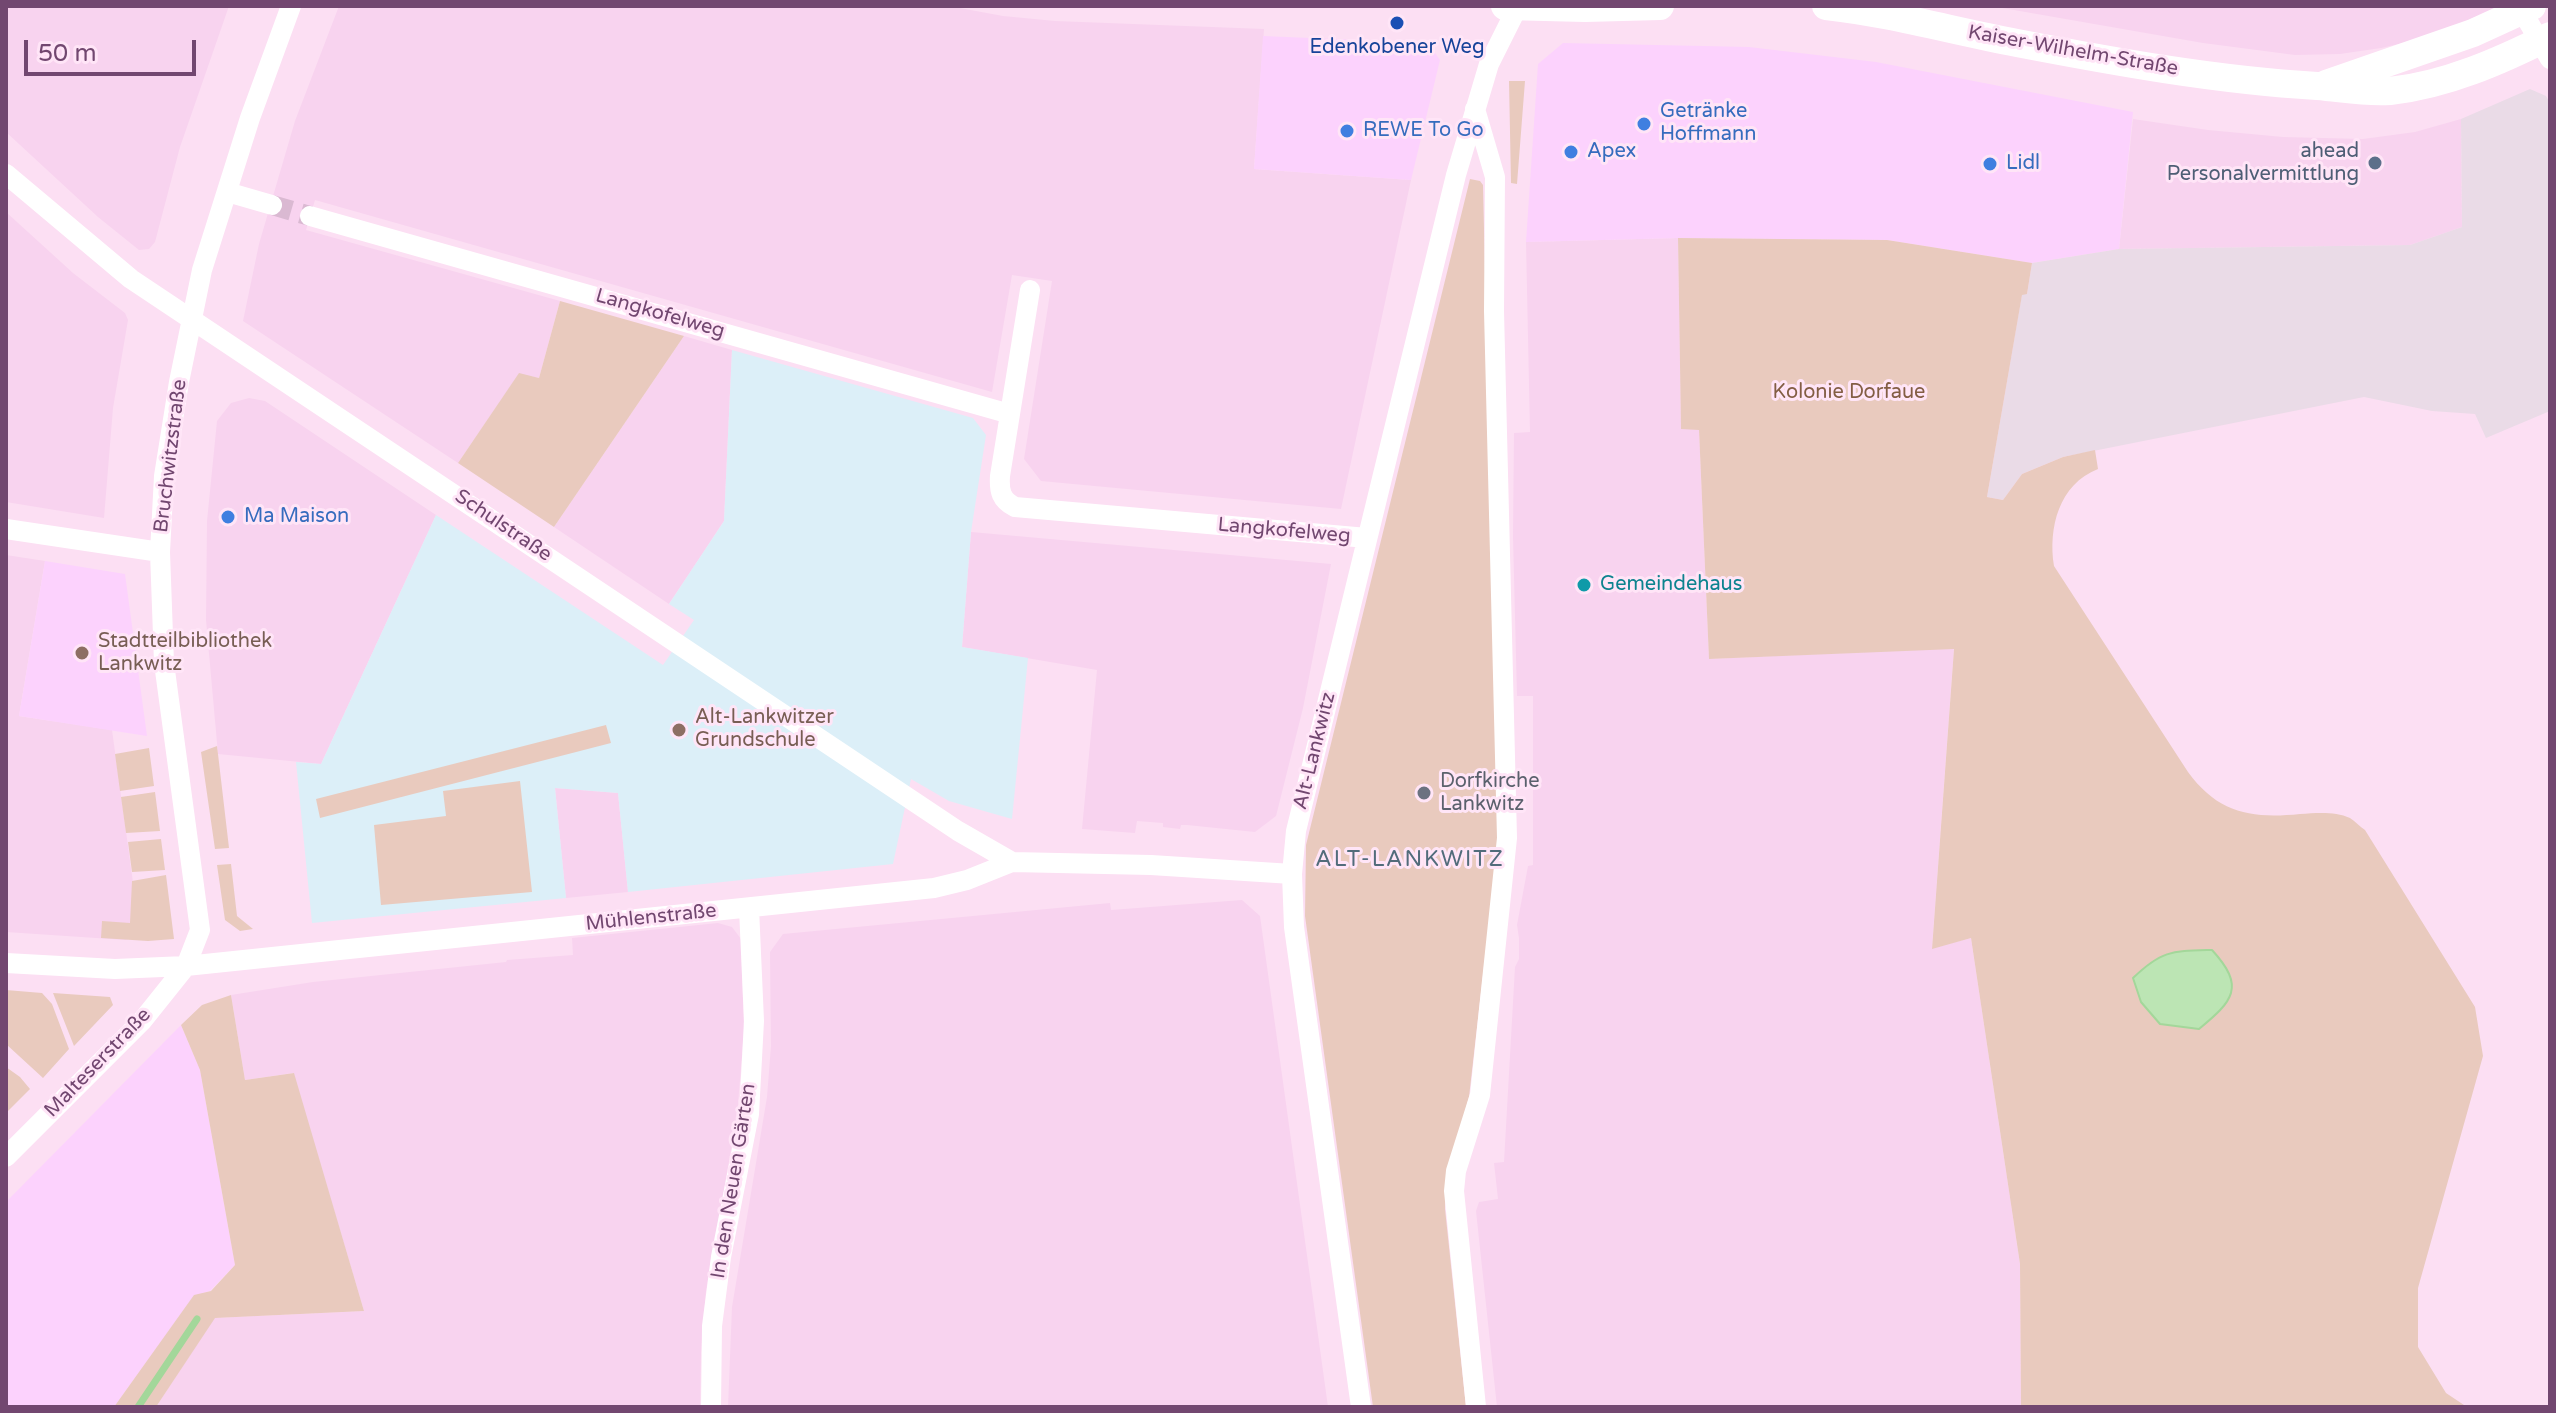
<!DOCTYPE html>
<html>
<head>
<meta charset="utf-8">
<style>
	body { margin:0 }
	#map { position:relative; width:2556px; height:1413px; overflow:hidden; background:#fcdff3; font-family:"Varela Round",sans-serif }
	canvas { display:block }
	.frame { position:absolute; inset:0; border:8px solid #724770; pointer-events:none }
	.scale { position:absolute; left:24px; top:40px; width:172px; height:36px; box-sizing:border-box; border:4px solid #724770; border-top:0; padding-left:10px; font-size:24px; line-height:28px; white-space:nowrap; color:#724770; -webkit-text-stroke:6px #ffe5f7; paint-order:stroke }
</style>
</head>
<body>
<div id="map">
<canvas width="2556" height="1413"></canvas>
<div class="frame"></div>
<div class="scale">50 m</div>
</div>
<script>
const ctx = document.querySelector('canvas').getContext('2d');
ctx.lineJoin = 'round';
function fill(path, color) { ctx.fillStyle = color; ctx.fill(path, 'evenodd'); }
function stroke(path, color, width, dash) { ctx.strokeStyle = color; ctx.lineWidth = width; ctx.lineCap = dash ? 'butt' : 'round'; ctx.setLineDash(dash || []); ctx.stroke(path); }
function label(font, color, halo, rows, align = 'center') {
  ctx.font = font + ' "Varela Round",sans-serif'; ctx.lineWidth = 6; ctx.setLineDash([]); ctx.textBaseline = 'middle'; ctx.strokeStyle = halo; ctx.fillStyle = color; for (const [text, x, y, turn = 0] of rows) {
    ctx.save(); ctx.translate(x, y); ctx.rotate((+turn || 0) * Math.PI / 180); ctx.textAlign = isNaN(turn) ? turn : align; if (halo) ctx.strokeText(text, 0, 0); ctx.fillText(text, 0, 0); ctx.restore();
  }
}
const residential = new Path2D(`
	M6 6H229L180 147 155 242 149 249 139 250 98 217 6 132Z
	M339 6H949L1003 16 1055 21 1264 29 1254 169 1411 180 1341 509 1041 481 1024 459 1052 281 1012 275 992 392 315 200 306 230 560 301 539 378 519 374 458 463 243 321 259 244 295 121Z
	M1991 6H2503L2421 39 2381 48 2340 54 2295 55 2203 43Z
	M2133 119 2208 130 2283 137 2363 139 2415 132 2461 119 2462 227 2410 245 2119 249Z
	M6 212 73 273 125 313 128 320 113 408 104 518 6 502Z
	M1678 238 1681 428 1699 429 1709 659 1954 648 1932 948 1971 938 2020 1264 2021 1407H1497L1476 1211 1479 1202 1498 1199 1494 1163 1504 1162 1515 967 1519 959V938L1517 925 1528 866 1533 865V696H1517L1513 536 1514 433 1530 432 1526 242Z
	M684 336 732 350 724 521 669 604 554 527Z
	M249 398 265 401 436 515 321 764 218 754 206 620 207 521 217 421 231 403Z
	M971 532 1331 564 1303 708 1276 816 1255 832 1187 825H1181L1180 829 1163 827V823L1137 821 1135 833 1082 829 1097 670 962 647Z
	M6 555 45 561 19 716 112 730 139 926 132 938 126 940 6 932Z
	M555 788 618 793 628 892 566 898Z
	M1242 900 1260 916 1328 1407H728L732 1307 767 1097 771 1046 770 952 783 934 1110 903 1111 910Z
	M718 923 732 927 741 939 744 1032 737 1116 706 1291 701 1353 700 1407H156L214 1318 364 1311 293 1073 245 1080 231 995 313 982 506 962 507 960 573 955 572 938Z`);
const commercial = new Path2D(`
	M1263 36 1428 43 1440 60 1411 180 1254 169Z
	M1563 43 1749 47 1876 62 2133 112 2119 249 2032 263 1887 240 1678 238 1526 242 1538 64Z
	M45 561 125 574 147 736 19 716Z
	M181 1025 200 1070 235 1265 210 1291 194 1296 114 1407H6V1202Z`);
const industrial = new Path2D(`
	M2530 89 2546 96 2550 103V411L2486 438 2475 414 2432 411 2364 397 2063 457 2022 474 2003 500 1987 497 2022 294H2027L2032 263 2119 249 2410 245 2462 227 2461 119Z`);
const education = new Path2D(`
	M732 350 973 418 986 435 971 532 962 647 1028 658 1012 819 949 801 911 779 893 864 628 892 618 793 555 788 566 898 312 923 296 762 321 764 436 515 663 665 694 620 669 604 724 521Z`);
const green = new Path2D(`
	M1509 81H1525L1517 184 1511 183Z
	M1470 179 1480 181 1483 185 1498 844 1469 1097 1446 1179 1445 1209 1466 1407H1373L1305 916 1306 845Z
	M1678 238 1887 240 2032 263 2027 294 2022 295 1987 497 2003 500 2022 474 2063 457 2095 450 2098 469C2059 484 2048 528 2054 566L2188 772C2218 813 2251 819 2300 814 2316 813 2335 811 2350 818 2355 821 2360 827 2365 830L2475 1007 2483 1056 2418 1288V1347L2446 1393 2467 1407H2021L2020 1264 1971 938 1932 949 1954 649 1709 659 1699 430 1681 429Z
	M560 301 684 336 554 527 458 463 519 373 539 378Z
	M606 725 611 743 320 818 316 799Z
	M217 746 218 754 229 848 215 849 201 752Z
	M149 748 154 786 120 791 115 754Z
	M520 781 532 892 381 905 374 825 446 816 443 791Z
	M155 792 160 831 126 833 121 797Z
	M161 839 165 870 132 872 128 842Z
	M231 864 237 916 253 929 240 931 225 920 217 865Z
	M166 875 174 939 148 941 101 938 102 921 130 923 132 881Z
	M6 990 42 993 52 1004 69 1049 43 1078 6 1044Z
	M53 993 110 997 113 1005 74 1046Z
	M231 995 245 1080 294 1073 364 1311 215 1318 156 1407H114L194 1295 211 1291 235 1265 200 1070 181 1025 202 1005Z
	M6 1067 20 1077 30 1089 6 1113Z`);
const water = new Path2D(`
	M2212 950C2246 987 2233 1001 2199 1029L2160 1024 2141 1002 2133 978C2162 950 2172 951 2212 950Z`);
const stream = new Path2D(`
	M138 1407 197 1319`);
const minorTunnel = new Path2D(`
	M272 205 310 216`);
const minor = new Path2D(`
	M2522 11 2550 59
	M1475 109 1495 177 1494 311 1507 838 1480 1095 1456 1171 1454 1191 1476 1407
	M6 174 131 279 958 831 1012 862
	M227 192 272 205
	M310 216 1010 414
	M1030 290 1000 476C999 491 1001 500 1015 507L1367 538
	M6 529 160 552
	M6 963 115 969 186 966 934 888 967 880 1012 862 1151 865 1292 874
	M6 1157 142 1021 186 966 200 930 164 663 160 552 164 476 179 382 202 270 250 118 291 6
	M711 1407 712 1326 721 1257 749 1114 754 1021 749 908
	M1361 1407 1294 927 1292 874 1296 831 1456 175 1489 64 1518 6`);
const secondary = new Path2D(`
	M1505 6 1585 8 1660 6
	M1826 6C1890 13 1953 31 2017 43 2116 62 2216 80 2317 86 2342 88 2365 93 2390 91 2446 85 2500 61 2550 36
	M2326 84 2473 33 2532 6`);
const markers = [
	[1397,23,8,"#1a4fb4"],
	[1644,124,8,"#3f7fe0"],
	[1347,131,8,"#3f7fe0"],
	[1571,152,8,"#3f7fe0"],
	[2375,163,8,"#5c6f8a"],
	[1990,164,8,"#3f7fe0"],
	[228,517,8,"#3f7fe0"],
	[1584,585,8,"#0f9aa8"],
	[82,653,8,"#8d6e63"],
	[679,730,8,"#8d6e63"],
	[1424,793,8,"#6b7280"]
];
const transitNames = [
	["Edenkobener Weg",1397,48]
];
const streetNames = [
	["Kaiser-Wilhelm-Straße",2073,51,10],
	["Langkofelweg",660,314,16],
	["Bruchwitzstraße",171,456,-83],
	["Schulstraße",503,526,34],
	["Langkofelweg",1284,531,5],
	["Alt-Lankwitz",1315,751,-76],
	["Mühlenstraße",651,918,-6],
	["Malteserstraße",98,1063,-46],
	["In den Neuen Gärten",734,1181,-81]
];
const shopNames = [
	["Getränke",1660,112],
	["Hoffmann",1660,135],
	["REWE To Go",1363,131],
	["Apex",1587,152],
	["Lidl",2006,164],
	["Ma Maison",244,517]
];
const serviceNames = [
	["ahead",2359,152],
	["Personalvermittlung",2359,175]
];
const parkNames = [
	["Kolonie Dorfaue",1849,393]
];
const cultureNames = [
	["Gemeindehaus",1600,585]
];
const educationNames = [
	["Stadtteilbibliothek",98,642],
	["Lankwitz",98,665],
	["Alt-Lankwitzer",695,718],
	["Grundschule",695,741]
];
const worshipNames = [
	["Dorfkirche",1440,782],
	["Lankwitz",1440,805]
];
const neighbourhoodNames = [
	["ALT-LANKWITZ",1410,860]
];
fill(residential, '#f8d3ef');
fill(commercial, '#fcd2fd');
fill(industrial, '#eadbe7');
fill(education, '#dceff8');
fill(green, '#e9cabe');
fill(water, '#bce5b4');
stroke(water, '#a3d79a', 2);
stroke(stream, '#a3d79a', 7);
stroke(minorTunnel, '#dab9d2', 20, [20, 10]);
stroke(minor, '#fff', 20);
stroke(secondary, '#fff', 28);
for (const [x, y, r, color] of markers) { const dot = new Path2D(); dot.arc(x, y, r, 0, 2 * Math.PI); ctx.fillStyle = color; ctx.fill(dot); stroke(dot, '#ffe5f7', 3); }
label('20px', '#164399', '#ffe5f7', transitNames);
label('20px', '#724770', '#ffe5f7', streetNames);
label('20px', '#366cbe', '#ffe5f7', shopNames, 'left');
label('20px', '#4e5e75', '#ffe5f7', serviceNames, 'right');
label('20px', '#835e44', '#ffe5f7', parkNames);
label('20px', '#0d838f', '#ffe5f7', cultureNames, 'left');
label('20px', '#785e54', '#ffe5f7', educationNames, 'left');
label('20px', '#5b616d', '#ffe5f7', worshipNames, 'left');
ctx.letterSpacing = '2px';
label('22px', '#526c7b', '#ffe5f7', neighbourhoodNames);
ctx.letterSpacing = '0px';
</script>
</body>
</html>
